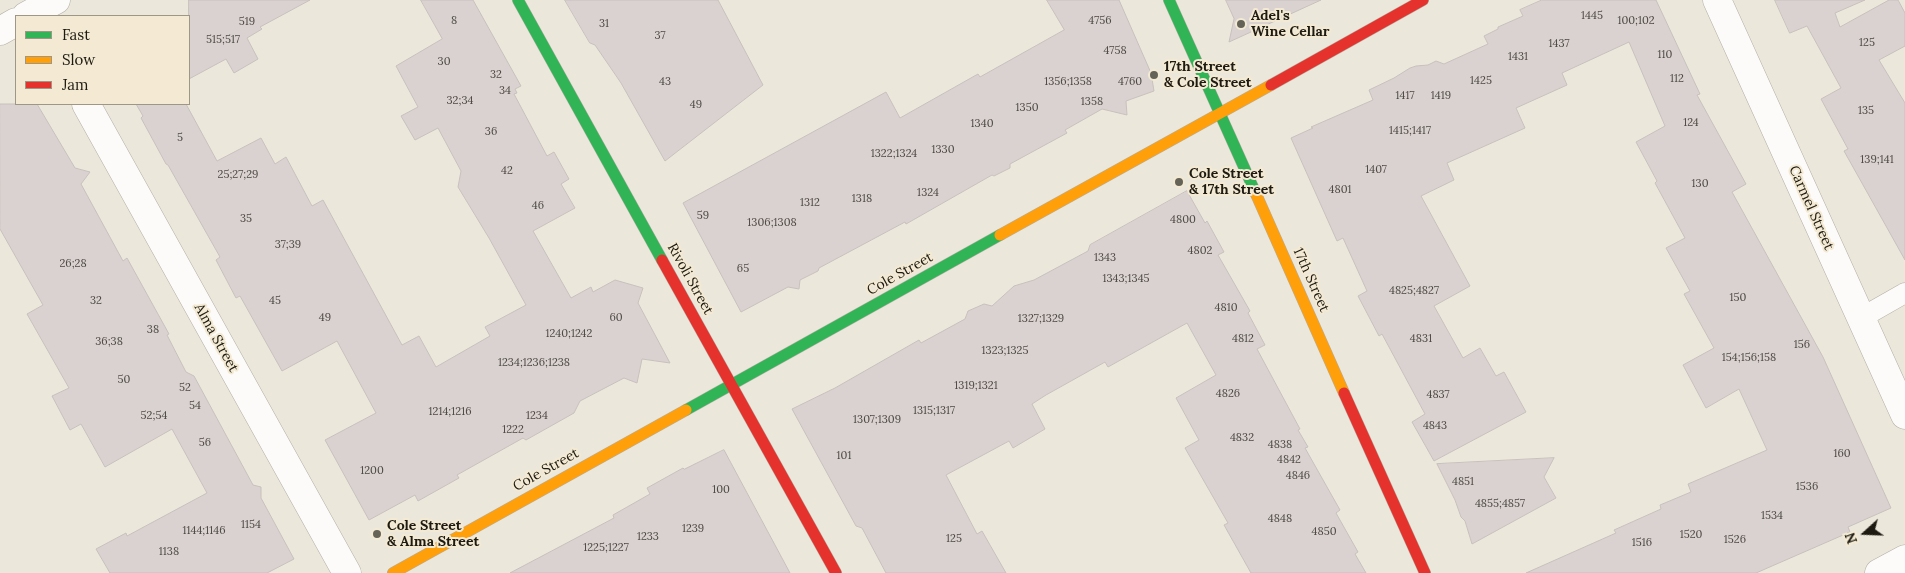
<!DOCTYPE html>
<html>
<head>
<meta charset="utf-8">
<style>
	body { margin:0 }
	#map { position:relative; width:1905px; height:573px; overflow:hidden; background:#ece7db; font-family:Lora,serif }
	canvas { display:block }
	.legend { position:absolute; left:15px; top:15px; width:175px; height:90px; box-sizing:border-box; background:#f4ead3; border:1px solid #9e9786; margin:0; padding:6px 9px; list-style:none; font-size:15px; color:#1d1a12 }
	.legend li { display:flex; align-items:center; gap:10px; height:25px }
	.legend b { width:25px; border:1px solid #9e9786 }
	.north { position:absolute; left:1840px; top:508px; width:50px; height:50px; -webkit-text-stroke:4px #f4ead3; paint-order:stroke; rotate:250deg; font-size:14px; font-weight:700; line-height:20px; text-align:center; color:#1d1a12 }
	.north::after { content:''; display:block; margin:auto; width:18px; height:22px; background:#1d1a12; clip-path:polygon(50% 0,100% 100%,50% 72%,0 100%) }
</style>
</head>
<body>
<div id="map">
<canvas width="1905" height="573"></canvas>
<ul class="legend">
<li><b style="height:6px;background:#30b455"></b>Fast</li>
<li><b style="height:6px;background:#ff9f0a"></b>Slow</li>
<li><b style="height:6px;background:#e5322d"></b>Jam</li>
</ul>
<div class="north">N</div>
</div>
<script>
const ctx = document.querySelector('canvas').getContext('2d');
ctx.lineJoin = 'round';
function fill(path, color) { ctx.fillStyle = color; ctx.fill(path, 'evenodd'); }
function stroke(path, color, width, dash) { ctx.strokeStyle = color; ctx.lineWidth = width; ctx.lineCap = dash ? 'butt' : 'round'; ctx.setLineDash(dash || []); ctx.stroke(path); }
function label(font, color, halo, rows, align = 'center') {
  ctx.font = font + ' Lora,serif'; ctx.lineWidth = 4; ctx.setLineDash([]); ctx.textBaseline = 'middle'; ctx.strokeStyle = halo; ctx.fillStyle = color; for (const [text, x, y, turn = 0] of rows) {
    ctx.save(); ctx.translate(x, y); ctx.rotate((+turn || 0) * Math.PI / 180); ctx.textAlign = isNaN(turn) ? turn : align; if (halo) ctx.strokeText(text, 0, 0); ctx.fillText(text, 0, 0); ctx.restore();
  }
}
const building = new Path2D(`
	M189 0H310L260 27 262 29 247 38 258 59 234 73 226 59 189 79Z
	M421 0H473L521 86 515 89 517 93 514 94 547 156 554 152 569 179 561 184 575 208 533 231 571 298 591 287 593 292 615 280 643 288 638 303 670 363 642 359 637 383 624 378 580 401 574 413 526 440 523 438 457 475 459 478 418 501 415 495 369 520 325 440 376 413 337 341 282 371 240 296 236 298 216 260 220 257 168 165 166 164 141 118 143 116 136 104H186L217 161 261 138 275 164 286 157 312 206 323 200 402 345 419 336 436 367 490 336 485 327 526 305 489 238 458 187 461 171 438 128 415 140 401 116 418 107 396 66 442 39Z
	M565 0H718L763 85 665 161 621 83 595 45 590 43Z
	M1047 0H1119L1151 73 1154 91 1126 101 1127 115 1102 109 1065 130 1067 133 1010 164V168L994 176 992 175 906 224 905 222 819 268 818 271 800 280 799 289 788 287 741 312 683 203 886 92 900 118 978 74 980 77 1064 30Z
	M1226 0H1321L1229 42 1234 19Z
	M1542 0H1656L1700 94 1697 95 1746 184 1732 192 1823 357 1891 508 1848 527 1850 532 1756 573H1526L1616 533 1614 530 1661 509 1660 505 1691 492 1688 484 1767 450 1739 389 1706 408 1683 365 1714 348 1684 294 1690 291 1666 248 1685 238 1655 183 1657 181 1636 142 1665 126 1629 42 1562 73 1567 85 1516 108 1525 128 1447 163 1454 180 1421 196 1470 286 1434 306 1463 358 1480 348 1496 376 1504 372 1526 412 1434 461 1412 422 1425 414 1382 334 1379 336 1358 296 1367 291 1343 238 1337 241 1291 138 1313 128 1311 127 1373 100 1369 90 1394 78 1410 68 1416 66 1428 65 1436 61 1444 64 1488 44 1484 36 1498 29V27L1523 16 1520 10Z
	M1775 0H1865L1835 13 1840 27 1889 0H1898L1905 13V46L1879 60 1905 103V260L1844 151 1848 149 1821 99 1841 88 1807 26 1790 33Z
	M0 104H37L75 168 90 172 81 184 123 261 127 258 169 334 167 335 186 372 194 376 253 485 261 487V498L294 559 267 573H110L96 549 126 533 127 536 207 493 172 429 105 467 81 424 70 430 52 396 69 388 27 314 43 305 0 229Z
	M1187 191 1205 223 1207 221 1224 252 1218 255 1250 311 1248 313 1265 345 1257 349 1300 429 1298 430 1308 447 1305 448 1340 510 1336 513 1358 552 1355 554 1366 573H1251L1224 525 1228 523 1185 448 1199 440 1176 398 1216 375 1187 323 1108 367 1105 362 1046 395 1032 404 1045 429 1013 448 1009 441 946 475 977 534 982 531 1006 573H886L862 528 856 526 792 409 835 388 919 340 921 343 965 319 968 311 984 304 992 306 1014 286 1034 280 1088 251 1090 245Z
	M724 450 790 573H510L614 518 613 515 650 494 647 488 683 468 684 469Z
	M1554 458 1544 477 1556 498 1472 544 1465 521 1461 517 1455 500 1437 464Z`);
const lane = new Path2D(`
	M1861 318 1905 293`);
const street = new Path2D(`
	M1717 0 1905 415
	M26 16 56 0
	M0 31 16 22
	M86 104 347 573
	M1879 573 1905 559`);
const fast = new Path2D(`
	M518 0 662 260
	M1169 0 1256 194
	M686 410 1000 235`);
const slow = new Path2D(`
	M1256 194 1344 393
	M1000 235 1271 85
	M393 573 686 410`);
const jam = new Path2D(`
	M1271 85 1423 0
	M662 260 836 573
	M1344 393 1425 573`);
const markers = [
	[1241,24,5,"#656258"],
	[1154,75,5,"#656258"],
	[1179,182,5,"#656258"],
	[377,534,5,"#656258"]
];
const numberNames = [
	["1445",1592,16],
	["8",454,21],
	["4756",1100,21],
	["100;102",1636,21],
	["519",247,22],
	["31",604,24],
	["37",660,36],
	["515;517",223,40],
	["125",1867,43],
	["1437",1559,44],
	["4758",1115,51],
	["110",1665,55],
	["1431",1518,57],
	["30",444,62],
	["32",496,75],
	["112",1677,79],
	["1425",1481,81],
	["43",665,82],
	["1356;1358",1068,82],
	["4760",1130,82],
	["34",505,91],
	["1417",1405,96],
	["1419",1441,96],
	["32;34",460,101],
	["1358",1092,102],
	["49",696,105],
	["1350",1027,108],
	["135",1866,111],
	["124",1691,123],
	["1340",982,124],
	["1415;1417",1410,131],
	["36",491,132],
	["5",180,138],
	["1330",943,150],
	["1322;1324",894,154],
	["139;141",1877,160],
	["1407",1376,170],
	["42",507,171],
	["25;27;29",238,175],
	["130",1700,184],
	["4801",1340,190],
	["1324",928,193],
	["1318",862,199],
	["1312",810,203],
	["46",538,206],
	["59",703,216],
	["35",246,219],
	["4800",1183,220],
	["1306;1308",772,223],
	["37;39",288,245],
	["4802",1200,251],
	["1343",1105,258],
	["26;28",73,264],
	["65",743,269],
	["1343;1345",1126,279],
	["4825;4827",1414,291],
	["150",1738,298],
	["32",96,301],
	["45",275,301],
	["4810",1226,308],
	["49",325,318],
	["60",616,318],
	["1327;1329",1041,319],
	["38",153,330],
	["1240;1242",569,334],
	["4812",1243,339],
	["4831",1421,339],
	["36;38",109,342],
	["156",1802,345],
	["1323;1325",1005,351],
	["154;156;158",1749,358],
	["1234;1236;1238",534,363],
	["50",124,380],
	["1319;1321",976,386],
	["52",185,388],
	["4826",1228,394],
	["4837",1438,395],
	["54",195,406],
	["1315;1317",934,411],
	["1214;1216",450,412],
	["52;54",154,416],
	["1234",537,416],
	["1307;1309",877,420],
	["4843",1435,426],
	["1222",513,430],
	["4832",1242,438],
	["56",205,443],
	["4838",1280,445],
	["160",1842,454],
	["101",844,456],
	["4842",1289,460],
	["1200",372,471],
	["4846",1298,476],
	["4851",1463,482],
	["1536",1807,487],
	["100",721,490],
	["4855;4857",1500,504],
	["1534",1772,516],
	["4848",1280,519],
	["1154",251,525],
	["1239",693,529],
	["1144;1146",204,531],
	["4850",1324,532],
	["1520",1691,535],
	["1233",648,537],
	["125",954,539],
	["1526",1735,540],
	["1516",1642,543],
	["1225;1227",606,548],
	["1138",169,552]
];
const poiNames = [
	["Adel's",1251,16],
	["Wine Cellar",1251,32],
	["17th Street",1164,67],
	["& Cole Street",1164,83],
	["Cole Street",1189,174],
	["& 17th Street",1189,190],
	["Cole Street",387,526],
	["& Alma Street",387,542]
];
const streetNames = [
	["Carmel Street",1811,208,66],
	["Cole Street",900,274,-29],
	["Rivoli Street",690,279,61],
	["17th Street",1311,280,66],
	["Alma Street",216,338,61],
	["Cole Street",546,470,-29]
];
fill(building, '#dad2d0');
stroke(building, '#c7c0bd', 1);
stroke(lane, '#b2aea5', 21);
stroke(street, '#b2aea5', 29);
stroke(fast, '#b2aea5', 12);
stroke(slow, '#b2aea5', 12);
stroke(jam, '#b2aea5', 12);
stroke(lane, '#fcfbfa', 20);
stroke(street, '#fcfbfa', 28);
stroke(fast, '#30b455', 11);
stroke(slow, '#ff9f0a', 11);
stroke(jam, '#e5322d', 11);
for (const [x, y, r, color] of markers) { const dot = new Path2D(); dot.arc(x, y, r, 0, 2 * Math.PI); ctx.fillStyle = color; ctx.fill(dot); stroke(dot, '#f4ead3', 2); }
label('11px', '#4e4a44', null, numberNames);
label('bold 14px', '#1d1a12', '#f4ead3', poiNames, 'left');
label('14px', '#1d1a12', '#f4ead3', streetNames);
</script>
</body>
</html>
